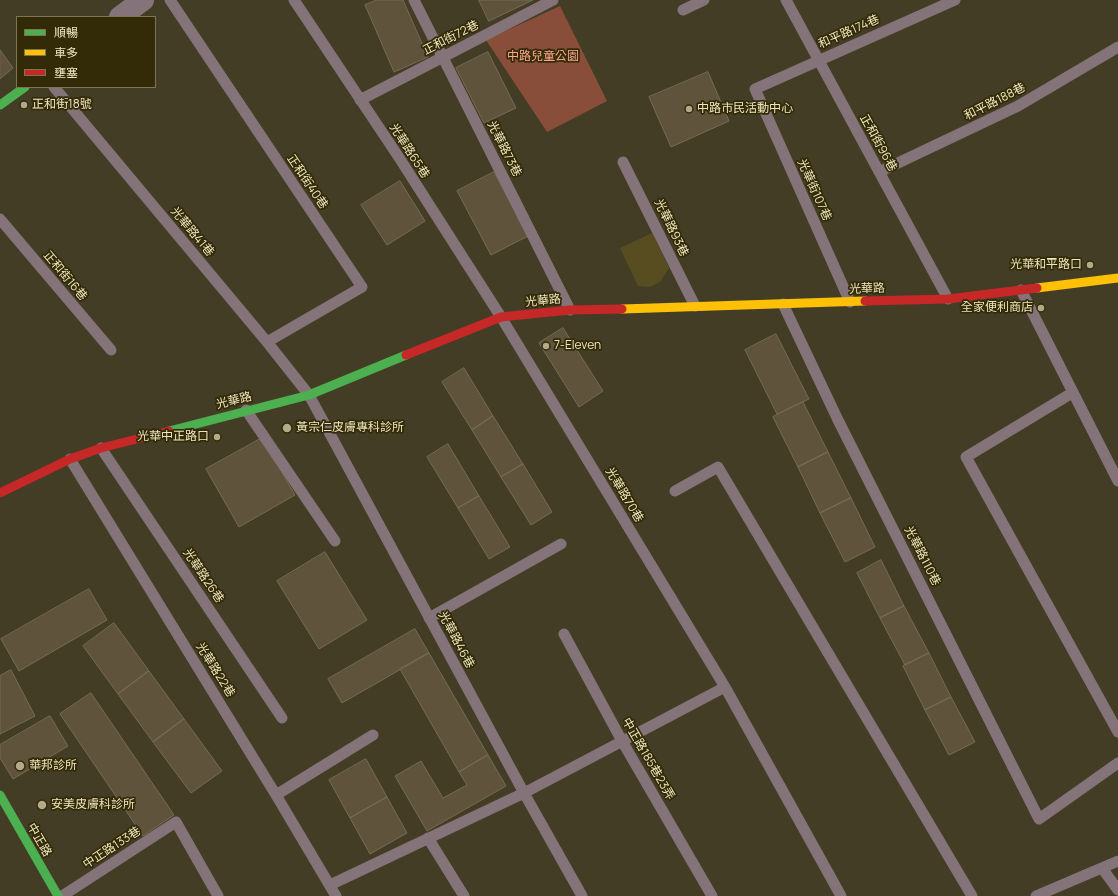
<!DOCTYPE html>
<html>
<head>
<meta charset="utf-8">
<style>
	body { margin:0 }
	#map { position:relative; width:1118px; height:896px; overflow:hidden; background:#433d26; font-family:Manrope,"Noto Sans TC",sans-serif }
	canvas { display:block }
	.legend { position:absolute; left:16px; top:16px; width:140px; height:72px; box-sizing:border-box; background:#332b08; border:1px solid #7d7550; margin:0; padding:5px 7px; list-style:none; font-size:12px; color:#ede5bd }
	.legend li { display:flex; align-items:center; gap:8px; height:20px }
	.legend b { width:20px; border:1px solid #7d7550 }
</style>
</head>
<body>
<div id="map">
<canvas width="1118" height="896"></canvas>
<ul class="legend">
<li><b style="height:5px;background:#4caf50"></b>順暢</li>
<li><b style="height:5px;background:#ffc107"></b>車多</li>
<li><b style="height:5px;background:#c62828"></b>壅塞</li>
</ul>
</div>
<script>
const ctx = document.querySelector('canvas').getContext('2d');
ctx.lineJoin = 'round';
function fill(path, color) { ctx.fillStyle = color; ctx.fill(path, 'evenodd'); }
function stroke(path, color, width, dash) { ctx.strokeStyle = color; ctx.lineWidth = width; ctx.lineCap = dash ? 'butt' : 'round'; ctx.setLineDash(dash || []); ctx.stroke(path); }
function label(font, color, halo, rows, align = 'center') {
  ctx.font = font + ' Manrope,"Noto Sans TC",sans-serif'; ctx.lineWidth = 3.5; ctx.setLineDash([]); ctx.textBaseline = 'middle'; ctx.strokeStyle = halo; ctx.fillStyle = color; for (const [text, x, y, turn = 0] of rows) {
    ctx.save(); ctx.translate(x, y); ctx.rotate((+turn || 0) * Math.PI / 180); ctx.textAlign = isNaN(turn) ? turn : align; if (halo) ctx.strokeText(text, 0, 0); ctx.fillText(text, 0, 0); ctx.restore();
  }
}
const built = new Path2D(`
	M652 233 669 268 660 282 650 287 638 286 620 248Z`);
const green = new Path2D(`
	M560 6 607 101 547 132 486 40Z`);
const building = new Path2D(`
	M377 0H403L428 57 394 72 365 5Z
	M479 0H533L489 21Z
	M0 50 13 68 0 79Z
	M488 52 516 108 484 123 456 68Z
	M708 72 729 121 671 147 649 97Z
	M494 172 528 236 491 255 457 191Z
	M400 181 425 221 387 245 361 205Z
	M563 328 603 391 579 407 539 343Z
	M776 334 809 399 777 414 745 350Z
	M464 368 493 416 472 430 442 382Z
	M803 402 828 452 798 467 773 417Z
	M493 416 523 464 501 477 472 430Z
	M262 438 295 495 239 527 206 469Z
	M448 444 479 496 458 508 427 457Z
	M828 452 851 498 820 513 798 467Z
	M523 464 552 512 531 525 501 477Z
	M479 496 510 547 489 559 458 508Z
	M851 498 875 547 845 562 820 513Z
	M325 552 367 620 319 649 277 581Z
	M881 560 904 606 880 618 857 573Z
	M89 589 107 620 19 671 1 639Z
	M904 606 929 653 905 665 880 618Z
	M114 623 149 671 118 694 83 646Z
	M415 629 429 653 342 703 328 679Z
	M429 653 488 755 459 772 400 669Z
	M929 653 951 697 925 710 903 666Z
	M11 670 35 716 0 734V676Z
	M149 671 184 719 153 742 118 694Z
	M91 693 174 815 143 836 60 714Z
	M951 697 975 742 949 755 925 710Z
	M50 716 68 746 13 779 0 758V745Z
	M184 719 222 771 191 793 153 742Z
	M488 755 506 786 427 831 395 776 421 761 443 798 467 785 459 772Z
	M366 759 387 797 350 818 329 780Z
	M387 797 407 833 370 854 350 818Z`);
const lane = new Path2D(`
	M170 0 362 287 267 342
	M294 0 400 159 501 317 725 687 841 896
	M414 0 570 310
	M786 0 948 299
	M683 10 704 0
	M54 87 267 342 309 395 524 793 582 896
	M360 100 553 0
	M623 162 695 306
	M879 172 1018 106 1118 47
	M0 219 111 350
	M1021 290 1118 481
	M850 302 755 89 955 0
	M783 304 838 420 1039 819 1118 763
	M1072 393 966 457 1118 732
	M246 410 335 541
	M101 448 282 718
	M70 459 276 795 336 896
	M675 491 718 467 972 896
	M429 618 561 544
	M564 634 622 741 712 896
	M276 795 373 735
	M428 838 464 896
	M1102 868 1118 890
	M330 885 524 793 725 687
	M62 896 176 822 218 896
	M1036 896 1118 861`);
const street = new Path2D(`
	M120 17 143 0`);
const fast = new Path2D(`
	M0 105 25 87
	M169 431 309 395 406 355
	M0 795 58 896`);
const slow = new Path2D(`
	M1037 288 1118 278
	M622 309 865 301`);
const jam = new Path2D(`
	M865 301 948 299 1037 288
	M406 355 501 317 570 310 622 309
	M0 493 70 459 101 448 169 431`);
const markers = [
	[24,105,4,"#b2aa88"],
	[689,109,4,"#b2aa88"],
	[1090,265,4,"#b2aa88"],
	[1041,308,4,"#b2aa88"],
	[546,346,4,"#b2aa88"],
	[287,428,5,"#b2aa88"],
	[217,437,4,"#b2aa88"],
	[20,766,5,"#b2aa88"],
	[42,805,5,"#b2aa88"]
];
const streetNames = [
	["和平路174巷",849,32,-24],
	["正和街72巷",451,38,-27],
	["和平路188巷",995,102,-27],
	["正和街96巷",878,143,61],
	["光華路73巷",504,149,63],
	["光華路65巷",409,151,57],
	["正和街40巷",307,182,56],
	["光華街107巷",814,190,66],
	["光華路93巷",671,228,64],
	["光華路41巷",192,232,50],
	["正和街16巷",65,276,50],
	["光華路",867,289,-2],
	["光華路",543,301,-6],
	["光華路",234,401,-14],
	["光華路70巷",624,495,59],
	["光華路110巷",922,556,63],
	["光華路26巷",203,576,56],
	["光華路46巷",456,640,62],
	["光華路22巷",215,670,58],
	["中正路185巷23弄",648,759,60],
	["中正路",39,840,60],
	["中正路133巷",112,848,-33]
];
const parkNames = [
	["中路兒童公園",543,57]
];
const poiNames = [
	["正和街18號",32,105],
	["中路市民活動中心",697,109],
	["光華和平路口",1082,265,"right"],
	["全家便利商店",1033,308,"right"],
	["7-Eleven",554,346],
	["黃宗仁皮膚專科診所",296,428],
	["光華中正路口",209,437,"right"],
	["華邦診所",29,766],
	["安美皮膚科診所",51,805]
];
fill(built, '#574d20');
fill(green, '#894e3a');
fill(building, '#5f543b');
stroke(building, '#766b53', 1);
stroke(lane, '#847378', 11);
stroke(street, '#847378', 22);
stroke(fast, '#4caf50', 9);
stroke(slow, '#ffc107', 9);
stroke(jam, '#c62828', 9);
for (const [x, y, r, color] of markers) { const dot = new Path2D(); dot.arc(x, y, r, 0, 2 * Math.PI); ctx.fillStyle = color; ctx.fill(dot); stroke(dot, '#332b08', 1.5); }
label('12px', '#ede5bd', '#332b08', streetNames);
label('12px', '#fda58c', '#332b08', parkNames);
label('12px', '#ede5bd', '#332b08', poiNames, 'left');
</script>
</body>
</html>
